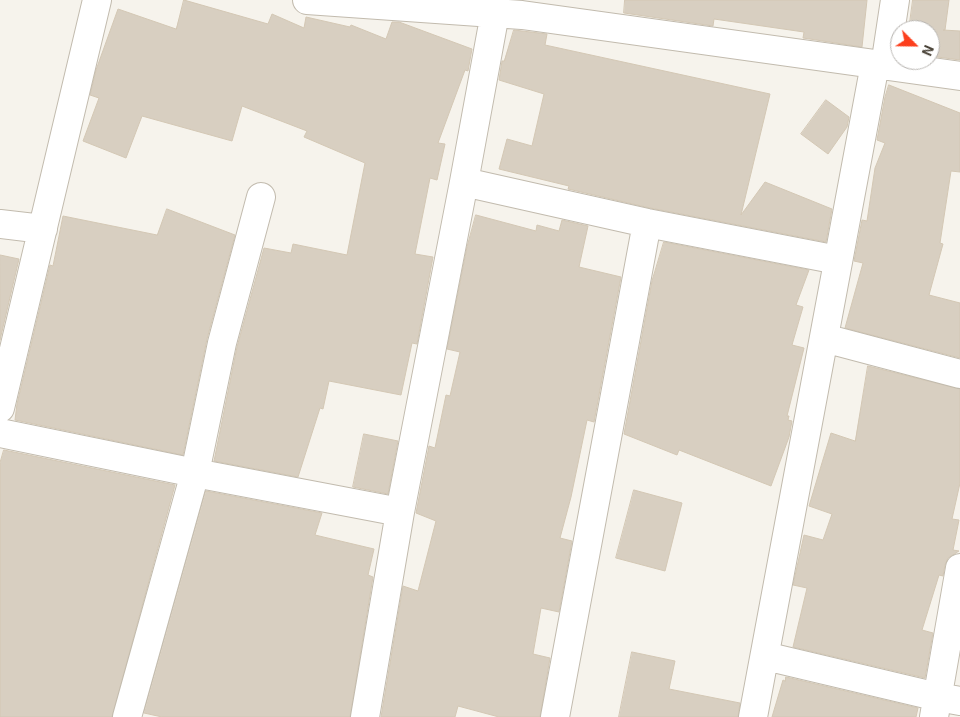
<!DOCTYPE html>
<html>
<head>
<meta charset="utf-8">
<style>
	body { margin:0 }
	#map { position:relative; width:960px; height:717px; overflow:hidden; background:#f6f3ec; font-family:"Exo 2",sans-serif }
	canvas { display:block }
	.north { position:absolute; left:890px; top:20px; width:50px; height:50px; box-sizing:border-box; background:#fff; border:1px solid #b7b4b0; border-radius:50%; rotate:113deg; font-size:14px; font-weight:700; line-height:20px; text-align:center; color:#4b4439 }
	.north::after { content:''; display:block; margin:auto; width:18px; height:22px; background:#fc3f1d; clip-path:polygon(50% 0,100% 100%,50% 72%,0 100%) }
</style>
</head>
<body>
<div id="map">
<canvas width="960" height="717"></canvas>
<div class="north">N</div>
</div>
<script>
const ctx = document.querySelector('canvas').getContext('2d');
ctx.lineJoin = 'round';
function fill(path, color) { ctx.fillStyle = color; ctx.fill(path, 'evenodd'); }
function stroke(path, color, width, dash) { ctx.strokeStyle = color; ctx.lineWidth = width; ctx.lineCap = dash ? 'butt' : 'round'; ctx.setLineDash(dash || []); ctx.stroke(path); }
const building = new Path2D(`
	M184 0 268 24 272 14 304 28 306 17 350 27 351 25 386 39 392 22H399L472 49 468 71 465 70 438 143 445 144 437 180 430 178 415 254 433 257 417 344 412 343 401 395 329 381 323 409 320 408 298 477 214 461 237 347 264 248 291 253 293 244 347 255 365 163 304 137 307 131 242 106 232 141 142 116 126 158 83 141 99 98 90 95 96 70 118 9 176 29Z
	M625 0H867L862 47 803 38 804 32 714 19 713 26 624 13Z
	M913 0H949L945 30H943L960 31V60L930 56V30H909Z
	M514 30 547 34 545 45 770 94 741 215 765 182 832 209 826 242 650 208 568 189 569 186 499 169 507 139 532 146 544 94 499 80 502 61H504Z
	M889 85 960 113V172L951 171 940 243 943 244 929 295 960 303V358L845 328 863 263 854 261 862 220 867 221 875 168 885 143 877 140 885 97Z
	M826 100 849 117 847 127 828 154 801 134Z
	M167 209 235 235 207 339 183 455 15 420 17 404 50 265 53 266 63 216 157 235Z
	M476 215 536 231 537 225 559 231 562 220 588 226 579 267 621 277 594 422 587 420 571 497 560 538 572 541 559 612 541 608 533 654 550 658 540 717H499L458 706 455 717H381L403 586 418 591 436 521 416 513 429 446 435 448 446 395 450 396 460 352 447 349 467 247Z
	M664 242 809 270 796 305 803 307 792 345 804 348 787 416H789L788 420 792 421 789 437 771 486 679 450 677 455 624 434 652 281Z
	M0 255 19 259 0 340Z
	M868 366 960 389V483L952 519 959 520 953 550 959 551 948 558 945 565 943 576 939 575 922 630 933 633 925 678 793 647 807 588 793 585 804 535 823 540 832 514 809 506 831 433 855 441Z
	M364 434 398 441 388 494 353 487Z
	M4 450 175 485 112 717H0V463Z
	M634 490 682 503 665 571 616 558Z
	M206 491 322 513 315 535 374 549 368 575 373 577 350 717H162L144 713Z
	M632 652 675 661 669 689 740 703 738 717H619Z
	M786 677 918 708 916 717H772L783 680 785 681Z`);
const street = new Path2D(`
	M307 0 522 15 960 76
	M885 66 895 0
	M464 182 647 223 838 260
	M0 224 43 229
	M824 338 960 374
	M0 408 97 0
	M0 433 195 473 400 512
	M765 656 938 697 960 701
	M127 717 195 473 222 343 261 197
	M365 717 400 512 464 182 495 13
	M555 717 647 223
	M753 717 875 64
	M934 717 960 568`);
fill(building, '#d8cfc1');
stroke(building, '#d3c7b4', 1);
stroke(street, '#c2bbae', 30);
stroke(street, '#fff', 28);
</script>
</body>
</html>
